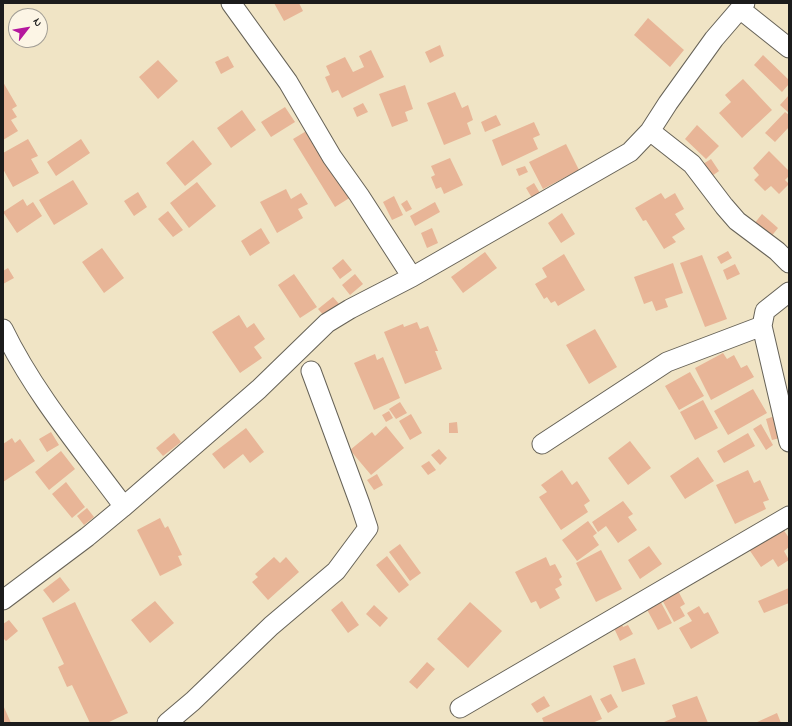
<!DOCTYPE html>
<html>
<head>
<meta charset="utf-8">
<style>
	body { margin:0 }
	#map { position:relative; width:792px; height:726px; overflow:hidden; background:#f0e4c5; font-family:"Indie Flower",sans-serif }
	canvas { display:block }
	.frame { position:absolute; inset:0; border:4px solid #1c1c1c; pointer-events:none }
	.north { position:absolute; left:8px; top:8px; width:40px; height:40px; box-sizing:border-box; background:#fcf5e5; border:1px solid #a29e95; border-radius:50%; rotate:59deg; font-size:11px; font-weight:700; line-height:16px; text-align:center; color:#1c1c1c }
	.north::after { content:''; display:block; margin:auto; width:14px; height:18px; background:#b5179e; clip-path:polygon(50% 0,100% 100%,50% 72%,0 100%) }
</style>
</head>
<body>
<div id="map">
<canvas width="792" height="726"></canvas>
<div class="frame"></div>
<div class="north">N</div>
</div>
<script>
const ctx = document.querySelector('canvas').getContext('2d');
ctx.lineJoin = 'round';
function fill(path, color) { ctx.fillStyle = color; ctx.fill(path, 'evenodd'); }
function stroke(path, color, width, dash) { ctx.strokeStyle = color; ctx.lineWidth = width; ctx.lineCap = dash ? 'butt' : 'round'; ctx.setLineDash(dash || []); ctx.stroke(path); }
const building = new Path2D(`
	M274 3H299L303 11 284 21Z
	M648 18 684 50 670 67 634 35Z
	M440 45 444 56 430 63 425 52Z
	M371 50 384 77 342 98 338 90 332 93 325 77 330 75 326 66 345 57 353 72 364 67 359 56Z
	M763 55 789 80V84L782 92 754 65Z
	M228 56 234 67 221 74 215 62Z
	M158 60 178 81 158 99 139 77Z
	M743 79 772 110 742 138 719 113 731 102 725 95Z
	M3 82 17 106 12 109 17 117 11 120 18 131 3 140Z
	M405 85 413 109 405 112 408 121 392 127 379 94Z
	M455 92 462 108 468 105 473 120 467 123 471 134 444 145 427 103Z
	M789 95V113L780 105Z
	M363 103 368 112 357 117 353 108Z
	M285 107 295 122 271 137 261 122Z
	M242 110 256 130 231 148 217 128Z
	M785 112 789 115V127L775 142 765 133Z
	M496 115 501 125 485 132 481 122Z
	M534 122 540 135 533 138 538 149 502 166 492 140Z
	M697 125 719 146 706 159 685 139Z
	M308 130 351 197 335 207 293 139Z
	M28 139 38 156 31 159 39 173 13 187 3 169V153Z
	M81 139 90 153 56 176 47 162Z
	M193 140 212 164 185 186 166 163Z
	M566 144 579 170 543 189 529 162Z
	M769 151 789 171V176L785 180 789 184 779 194 771 186 765 191 754 180 759 175 753 168Z
	M450 158 463 185 444 194 441 187 436 189 431 177 435 175 431 166Z
	M711 159 719 171 712 176 703 164Z
	M525 166 528 172 519 176 516 169Z
	M73 180 88 204 54 225 39 200Z
	M197 182 216 206 189 228 170 203Z
	M534 183 540 193 532 198 526 188Z
	M286 189 291 199 301 193 308 204 298 209 303 218 277 233 260 202Z
	M138 192 147 207 134 216 124 201Z
	M661 193 665 199 675 193 684 209 675 214 685 229 672 237 676 242 664 249 646 220 643 221 635 208Z
	M394 196 403 215 392 220 383 202Z
	M23 199 27 206 33 202 42 216 17 233 3 212Z
	M407 200 412 209 406 212 401 204Z
	M435 202 440 212 415 226 410 216Z
	M168 211 183 230 173 237 158 219Z
	M562 213 575 234 561 243 548 223Z
	M762 214 778 228 770 238 754 224Z
	M261 228 270 243 250 256 241 241Z
	M432 228 438 243 427 248 421 233Z
	M102 248 124 278 104 293 82 262Z
	M728 251 732 258 721 264 717 257Z
	M485 252 497 268 463 293 451 277Z
	M564 254 585 290 558 306 555 301 551 303 547 297 544 299 535 284 547 277 542 268Z
	M702 255 727 319 705 327 680 263Z
	M343 259 352 270 340 279 332 268Z
	M673 263 683 293 665 299 668 307 656 311 652 301 644 304 634 277Z
	M735 264 740 274 727 280 723 270Z
	M8 268 14 278 3 284V271Z
	M294 274 317 307 300 318 278 285Z
	M355 274 363 284 350 295 342 285Z
	M333 297 340 305 325 317 318 309Z
	M239 315 247 328 254 323 265 339 254 347 262 358 240 373 212 332Z
	M417 322 420 329 428 326 438 351H435L442 369 405 384 384 332 403 324 404 327Z
	M595 329 617 367 589 384 566 345Z
	M723 353 727 359 734 355 741 368 747 365 754 377 711 400 695 368Z
	M375 354 377 360 383 357 400 398 374 410 354 363Z
	M690 372 704 396 679 410 665 386Z
	M753 389 767 413 728 435 714 411Z
	M703 400 718 428 695 440 680 412Z
	M400 402 407 413 396 419 389 409Z
	M389 411 393 418 386 422 382 415Z
	M411 414 422 433 410 440 399 421Z
	M778 415 784 437 772 440 766 419Z
	M457 422 458 433H449V423Z
	M761 424 773 445 766 450 753 429Z
	M386 426 404 448 371 475 350 450 372 432 375 436Z
	M246 428 264 452 250 463 243 454 224 469 212 454Z
	M51 432 59 445 47 452 39 439Z
	M174 433 181 442 163 456 156 448Z
	M748 433 755 446 724 463 717 451Z
	M12 438 15 443 20 439 35 461 3 482V444Z
	M630 441 651 468 628 485 608 458Z
	M439 449 447 458 440 465 431 455Z
	M61 451 75 469 49 490 35 472Z
	M698 457 714 481 685 499 670 476Z
	M429 461 436 470 428 475 421 466Z
	M562 470 572 485 577 481 590 501 584 505 588 512 561 530 539 497 547 492 541 485Z
	M748 470 754 483 760 480 769 500 763 502 766 509 735 524 716 485Z
	M377 474 383 485 374 490 367 480Z
	M66 482 85 507 72 518 52 494Z
	M623 501 633 514 628 517 637 530 618 543 606 526 598 532 592 522Z
	M87 508 94 517 84 525 77 516Z
	M160 518 165 528 168 526 182 555 178 556 182 565 160 576 137 530Z
	M588 521 597 533 593 536 599 545 577 561 562 540Z
	M781 526 789 538V547L784 551 789 560 778 567 773 559 761 567 746 545Z
	M400 544 421 573 410 581 389 552Z
	M649 546 662 564 640 579 628 560Z
	M601 550 622 589 596 602 576 563Z
	M387 556 409 585 399 593 376 565Z
	M274 557 280 563 286 557 299 572 268 600 252 582 258 577 255 574Z
	M546 557 550 566 555 564 562 577 559 579 562 585 555 589 560 598 540 609 536 601 531 603 515 572Z
	M60 577 70 590 53 603 43 590Z
	M675 585 685 604 680 607 685 616 674 622 659 594Z
	M789 588V603L764 613 758 601Z
	M658 597 672 623 658 630 644 604Z
	M155 601 174 623 150 643 131 620Z
	M342 601 359 625 348 633 331 610Z
	M75 602 128 713 107 723H90L72 685 67 687 58 667 64 664 42 618Z
	M470 602 502 631 468 668 437 639Z
	M374 605 388 618 380 627 366 614Z
	M699 606 704 614 708 612 719 633 691 649 679 628 692 621 687 613Z
	M9 620 18 631 6 641 3 638V624Z
	M621 622 623 627 628 625 633 634 620 641 613 626Z
	M635 658 645 684 622 692 613 666Z
	M427 662 435 669 417 689 409 682Z
	M611 694 618 707 608 713 600 699Z
	M591 695 602 719 592 723H544L542 718Z
	M544 696 550 706 537 713 531 704Z
	M697 696 708 723H664V722L676 717 672 705Z
	M3 705 11 723H3Z
	M777 713 781 723H755Z`);
const minor = new Path2D(`
	M231 3 288 82 332 157 359 195 412 277
	M740 9 789 48
	M650 131 692 164 724 206 737 221 777 251 789 263
	M789 292 765 311 762 326 789 442
	M3 329C33 391 78 445 119 500L122 508
	M542 444 667 362 762 326
	M3 600 87 537 122 508 259 389 327 323 350 309 412 277 630 152 650 131 668 103 714 39 745 3
	M460 708 789 516
	M167 723 193 701 271 626 336 571 368 528 360 504 311 371`);
fill(building, '#e8b597');
stroke(minor, '#666257', 21);
stroke(minor, '#fff', 19);
</script>
</body>
</html>
